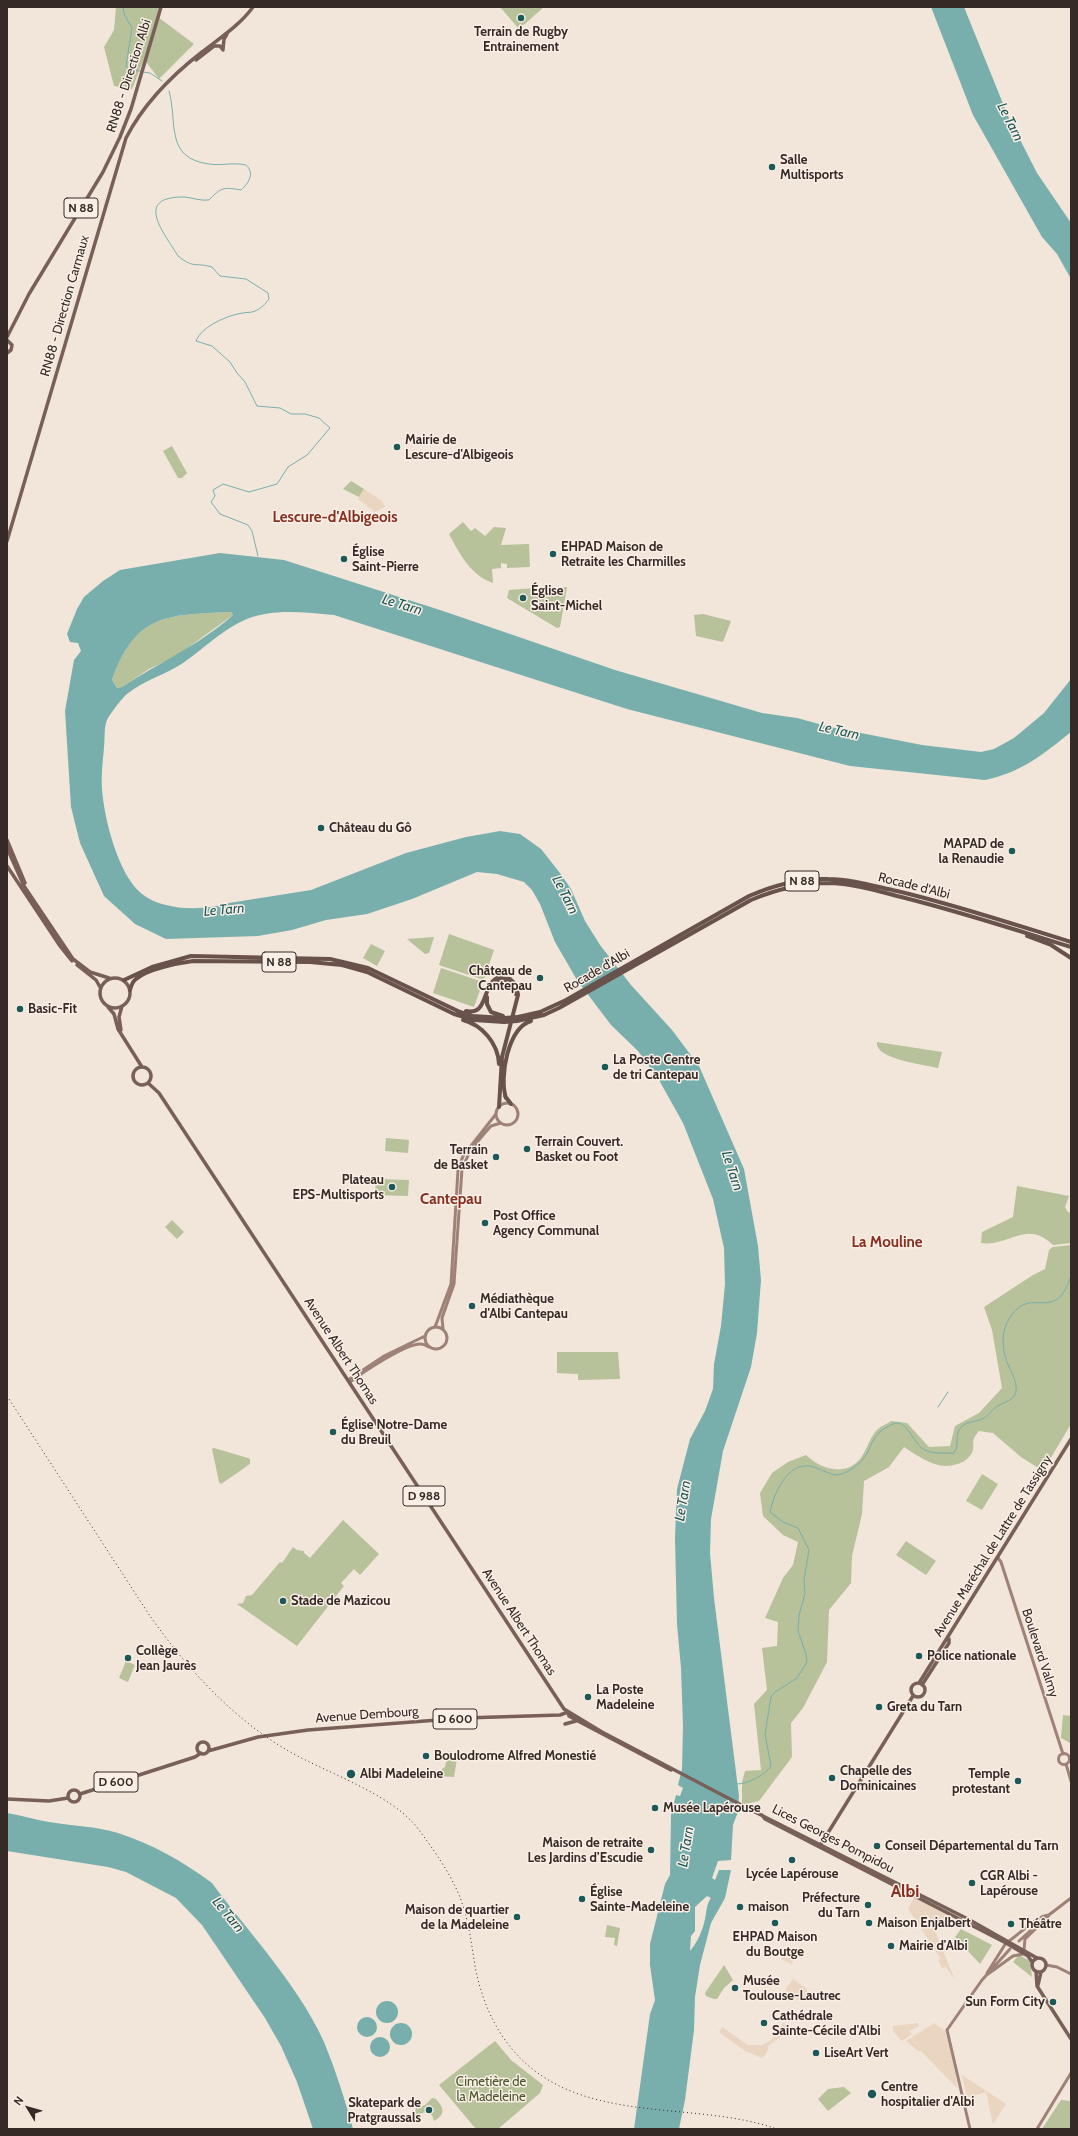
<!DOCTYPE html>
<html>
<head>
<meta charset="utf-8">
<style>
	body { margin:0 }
	#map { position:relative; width:1078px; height:2136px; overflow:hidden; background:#f2e5da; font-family:Cabin,sans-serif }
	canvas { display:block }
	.frame { position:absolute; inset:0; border:8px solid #362a27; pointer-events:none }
	.north { position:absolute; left:8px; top:2088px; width:40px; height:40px; -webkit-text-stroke:3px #faefe6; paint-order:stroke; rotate:307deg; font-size:11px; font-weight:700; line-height:16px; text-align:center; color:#362a27 }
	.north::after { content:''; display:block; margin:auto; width:14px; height:18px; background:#362a27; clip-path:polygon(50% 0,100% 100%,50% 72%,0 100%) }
</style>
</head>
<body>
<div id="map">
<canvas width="1078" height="2136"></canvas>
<div class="frame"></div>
<div class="north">N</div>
</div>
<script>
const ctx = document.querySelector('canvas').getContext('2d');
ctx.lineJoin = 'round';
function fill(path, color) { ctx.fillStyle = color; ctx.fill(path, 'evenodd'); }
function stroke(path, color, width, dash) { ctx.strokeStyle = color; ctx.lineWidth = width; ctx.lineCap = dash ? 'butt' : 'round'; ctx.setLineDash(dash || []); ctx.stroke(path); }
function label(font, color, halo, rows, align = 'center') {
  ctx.font = font + ' Cabin,sans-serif'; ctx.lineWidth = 3; ctx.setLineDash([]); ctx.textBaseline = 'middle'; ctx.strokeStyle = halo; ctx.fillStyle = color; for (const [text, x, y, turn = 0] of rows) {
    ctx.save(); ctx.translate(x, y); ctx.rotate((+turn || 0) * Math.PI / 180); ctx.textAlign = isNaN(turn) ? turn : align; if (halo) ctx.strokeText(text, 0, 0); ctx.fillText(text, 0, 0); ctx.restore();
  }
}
const green = new Path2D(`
	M116 7H159L158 17 194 44 159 79 144 59 132 89 114 86 104 47 114 30Z
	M500 7H544L519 29Z
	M172 446 187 473 182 478H178L163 451Z
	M351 481 364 489 359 497 343 489Z
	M463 522 471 531 475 528 485 536 494 527 506 528 501 545 529 544 530 567 507 568V564L501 563V568L492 569 493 583C470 575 460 554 449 534Z
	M549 587 552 589 567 587 560 627 557 628 507 598 509 590Z
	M231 612 233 615 175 657 149 669 122 687 117 688 112 680C136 613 167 615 231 612Z
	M703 614 731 621 723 642 696 636 694 615Z
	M449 934 494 950 484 980 439 965Z
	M434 937 429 953 425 954 407 939Z
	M371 944 385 951 377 966 363 958Z
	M441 968 483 982 474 1007 433 993Z
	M877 1042 942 1052 938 1068C926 1065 874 1059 877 1042Z
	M386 1138 409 1140 408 1153 385 1151Z
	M376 1179 409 1180 408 1196 375 1195Z
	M1017 1186 1069 1196 1065 1207 1068 1212 1071 1213V1243L1053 1245C1026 1219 1010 1247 981 1243L982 1232 1013 1217Z
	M172 1220 184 1232 177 1239 165 1227Z
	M1071 1245V1424L1043 1471 1021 1457 993 1433 979 1431C969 1442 976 1443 972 1453 969 1458 963 1463 957 1464 937 1471 920 1457 904 1447L889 1467 864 1481 862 1514 852 1556 851 1583 829 1610 827 1662 803 1708 791 1723 792 1757 759 1801 742 1805V1782L745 1771 761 1770 754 1704 767 1690 762 1648 777 1646 778 1622 765 1618 783 1578 793 1565 798 1542 783 1535 763 1516 760 1493 772 1473 788 1462 806 1455C818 1467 841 1476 856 1463 866 1455 868 1440 876 1431 879 1427 887 1424 891 1421L907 1423 929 1447 950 1446 955 1426 979 1413 1002 1388 992 1330 984 1307 1033 1275 1045 1269 1049 1250 1053 1247Z
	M557 1352H618L620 1379 578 1380V1374L557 1373Z
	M214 1448 248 1458 250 1459V1464L221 1484 219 1482 212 1449Z
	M982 1474 998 1484 982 1510 966 1501Z
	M343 1520 379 1554 360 1575 354 1569 341 1583 344 1586 297 1646 237 1604 243 1603 246 1596 252 1595 280 1562 282 1563 293 1547 297 1550 304 1551V1553L310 1558Z
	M906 1541 936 1561 926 1575 896 1555Z
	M126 1661 135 1665 128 1682 119 1678Z
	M1063 1715 1071 1716 1070 1743 1061 1738Z
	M449 1751 458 1753 454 1777 438 1776 442 1769 445 1767Z
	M607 1925 620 1928 617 1946 614 1945 615 1938 605 1937Z
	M961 1929 992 1945 980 1964 955 1937Z
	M1019 1955 1030 1961 1032 1977 1013 1962Z
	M724 1965 733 1980 724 1988 717 1999H714L706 1996 705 1993Z
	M495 2041 511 2060 543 2085 540 2093 498 2129H476L439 2085Z
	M844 2087 851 2093 828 2111 818 2099 828 2089Z
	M432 2098 436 2099C444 2108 446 2114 434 2121L432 2115 427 2112 414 2115 416 2108 425 2105Z
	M1061 2100 1071 2101V2129H1042Z`);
const plaza = new Path2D(`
	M364 489 382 501 385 507 375 512 358 499Z
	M915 1896 949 1913 942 1926 931 1921 955 1980 946 1967 942 1968 938 1960 941 1959 908 1909Z
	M797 1948 801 1953 791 1964 781 1959 783 1953V1949L792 1952Z
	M793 1979 807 1989V1995L801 2002 785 1990Z
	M784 2022 788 2031 767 2047 769 2048 766 2054 762 2058 745 2051 719 2032 722 2027 748 2045H762L770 2041Z
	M918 2023 919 2026 909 2031 912 2034 902 2041 893 2031V2026Z
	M934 2023 945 2031 955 2068 957 2088 921 2051H918L906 2041Z
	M962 2075 1006 2104 993 2124 986 2092 967 2098Z`);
const water = new Path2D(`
	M931 7H964L1008 116 1037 173 1071 223V279L1057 254 1042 237 973 115Z
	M220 553 284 560 443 611 615 670 762 713 797 718 830 727 922 745 981 752 994 749 1014 738 1044 713 1071 679V732C1044 754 1020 773 985 780L850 766 627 709 334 615C311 613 287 610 265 614 232 619 209 645 183 663 165 675 144 680 127 694 123 697 107 717 106 723 104 730 105 739 104 747 103 760 101 775 102 789 104 818 118 875 142 894 163 911 204 911 229 903L311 890 406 853 466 837 500 831 520 834 541 849 560 873 571 889 585 921 600 945 631 985 672 1030 699 1066 744 1169 758 1246 761 1280 757 1333 751 1367 723 1451 711 1519 710 1553 714 1598 739 1796 738 1812 733 1825 731 1860 718 1861 712 1878 715 1880 719 1870H731L725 1898 711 1923 700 1965 695 1997 694 2030 685 2100 679 2129H634L650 2014 655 2000 650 1965V1944L665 1884 670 1875 671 1815 676 1795 680 1796 683 1788 678 1785 682 1769 683 1726 681 1668 677 1624 675 1538 677 1489 690 1439 705 1411 713 1389 714 1364 721 1326 725 1284 724 1248 713 1199 683 1123 659 1080 638 1051 611 1025 577 980 555 942 540 904 532 890 524 882 497 874 477 872 412 899 367 914 326 920 292 930 258 936 166 939 135 924 104 896 80 843 71 807 65 711 74 660 81 651 78 643 70 642 67 634 77 609 84 597 103 581 120 570ZM231 612 233 615C198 646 160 662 122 687L117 688 112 680C136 613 167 615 231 612ZM707 1896 711 1898C706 1905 707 1911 705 1919 703 1930 697 1943 690 1951L691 1936 695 1931V1907Z
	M7 1813C21 1815 35 1820 49 1822 72 1826 96 1826 118 1833 152 1844 184 1862 212 1883 249 1933 299 1986 324 2042 336 2071 345 2100 353 2129H313L297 2082 281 2046 265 2018 202 1925 176 1898 126 1872 108 1867 7 1851Z
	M376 2012a11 11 0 1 1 22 0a11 11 0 1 1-22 0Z
	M357 2027a10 10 0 1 1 20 0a10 10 0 1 1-20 0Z
	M390 2034a11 11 0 1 1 22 0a11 11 0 1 1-22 0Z
	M370 2047a10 10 0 1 1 20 0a10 10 0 1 1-20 0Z`);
const stream = new Path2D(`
	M123 7 124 14 132 28 126 66 129 70 140 71
	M143 72 150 73 162 81
	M169 91C178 122 164 158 209 164 221 166 234 162 246 165 255 173 249 183 241 190 224 187 221 187 209 200 201 201 193 198 185 197 132 196 165 234 178 256 194 269 195 262 212 267L220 276 246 279 268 293 269 299C265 304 262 308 255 311 251 313 247 312 243 313 228 315 202 326 196 341L212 346 230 362 237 373 245 382 257 406 280 408 291 414H305L319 418 330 428 307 455 288 467 277 484 249 492 223 484 213 490 215 496 211 502 220 514 248 525 252 531 258 556
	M938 1407 948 1392
	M737 1784C748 1784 765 1775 771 1766L765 1734 771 1697 775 1692 797 1678 807 1662 806 1654 798 1631 799 1615 805 1594 804 1580 809 1550 798 1528 783 1522 770 1512C774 1493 787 1463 810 1466 819 1468 828 1474 836 1475 843 1475 853 1469 858 1464 873 1452 869 1436 887 1427 890 1426 892 1424 895 1423 909 1421 913 1446 927 1451 935 1454 946 1453 954 1453 960 1445 954 1435 961 1427 967 1421 977 1422 984 1418 988 1416 991 1411 995 1408 1002 1402 1013 1402 1016 1392 1017 1384 1014 1378 1011 1371 1002 1353 999 1333 1011 1316 1028 1291 1046 1312 1061 1296 1066 1290 1068 1283 1071 1276`);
const secondary = new Path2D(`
	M496 1114a11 11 0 1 1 22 0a11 11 0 1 1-22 0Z
	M425 1338a11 11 0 1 1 22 0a11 11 0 1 1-22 0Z
	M435 1327 451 1284 458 1170 463 1156 496 1114
	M443 1329 442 1318 454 1284 462 1169 470 1151 483 1135 491 1126 501 1123
	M348 1380 384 1356 425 1336
	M350 1382C362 1373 406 1343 421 1344 424 1344 427 1346 429 1347
	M998 1558 1001 1562 1063 1754
	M1058.5 1759a5.5 5.5 0 1 1 11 0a5.5 5.5 0 1 1-11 0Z
	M1066 1764 1071 1781
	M1009 1941C1018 1935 1038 1915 1049 1915
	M1019 1941 1041 1921 1071 1898
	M1024 1950 1025 1939 1048 1917
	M1046 1965 1057 1967 1071 1974
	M987 1973 1006 1943
	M988 1974 1013 1956 1023 1954
	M947 2030 982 1980 1010 1949
	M947 2030 970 2129
	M1037 2129 1071 2073`);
const primary = new Path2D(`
	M223 49 224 39 227 34
	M196 60 214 46H220L223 50
	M7 337 29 294 103 172 120 137 131 109 161 7
	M7 340 12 345 11 350 7 353
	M7 541 126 138C144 103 171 76 202 52 220 38 240 25 253 7
	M7 840 25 883
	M7 848 24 886 73 959 90 972 109 978
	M7 866 60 946 72 961
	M77 965 96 980 100 987
	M100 993a15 15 0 1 1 30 0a15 15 0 1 1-30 0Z
	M108 1007 114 1014 118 1029 142 1067
	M121 1030 119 1017 122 1006
	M133 1076a9 9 0 1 1 18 0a9 9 0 1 1-18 0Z
	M148 1083 159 1093 564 1709 602 1732 749 1809 968 1919 1037 1958
	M919 1683 1071 1439
	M911 1690a7 7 0 1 1 14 0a7 7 0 1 1-14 0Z
	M922 1685 949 1643V1639
	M568 1712 569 1716 578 1721 671 1770
	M565 1724 576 1721
	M197 1748a6 6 0 1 1 12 0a6 6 0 1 1-12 0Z
	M208 1751 258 1737 308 1730 464 1718 560 1715 568 1712
	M68 1796a6 6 0 1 1 12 0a6 6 0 1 1-12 0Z
	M80 1794 195 1757 201 1753
	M7 1799 49 1801 68 1798
	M762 1815 765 1819 1006 1943 1028 1956 1032 1962
	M821 1844 913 1696
	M1032 1965a7 7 0 1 1 14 0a7 7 0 1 1-14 0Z
	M1036 1971 1037 1986 1071 2039
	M1038 1985 1041 1972`);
const trunk = new Path2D(`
	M1027 936 1051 945 1071 958
	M124 980 152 967 191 956 330 959 368 968 460 1012 472 1016 505 1018
	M490 988C496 980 503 979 511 984L516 994
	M130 990C131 986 132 982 136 979 147 969 178 963 193 961L310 962 342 965 367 972 454 1014 474 1020 504 1022
	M487 997V1004L491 1012 503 1016
	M466 1011C488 1016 482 986 497 978L510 979 516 985 518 995 502 1057 499 1107
	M518 1017 540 1012 566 1000 749 896C774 885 801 878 828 879 851 879 874 886 897 891 956 905 1013 924 1071 942
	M463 1020C482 1025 498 1043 499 1064
	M517 1021 544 1015 559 1008 751 900C777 889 803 883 831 883 856 884 881 892 905 898 961 912 1016 930 1071 947
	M505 1096 511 1104
	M506 1098C499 1077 508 1028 531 1021`);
const rail = new Path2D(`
	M7 1396 148 1613C184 1665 230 1716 285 1749 325 1773 392 1793 419 1830 436 1853 455 1880 463 1906 470 1927 472 1950 476 1971 485 2014 506 2052 542 2076 610 2121 703 2103 777 2129`);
const trunkBridge = new Path2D(`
	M505 1018 518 1017
	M504 1022 517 1021`);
const markers = [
	[521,18,4,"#1c5857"],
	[772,167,4,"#1c5857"],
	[397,447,4,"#1c5857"],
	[553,554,4,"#1c5857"],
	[344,559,4,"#1c5857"],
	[523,598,4,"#1c5857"],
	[321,828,4,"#1c5857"],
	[1012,851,4,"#1c5857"],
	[540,978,4,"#1c5857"],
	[20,1009,4,"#1c5857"],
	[605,1067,4,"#1c5857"],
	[527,1149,4,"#1c5857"],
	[496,1157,4,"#1c5857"],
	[392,1187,4,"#1c5857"],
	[485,1223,4,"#1c5857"],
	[472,1306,4,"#1c5857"],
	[333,1432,4,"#1c5857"],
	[283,1601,4,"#1c5857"],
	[919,1656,4,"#1c5857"],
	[128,1658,4,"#1c5857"],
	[588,1697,4,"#1c5857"],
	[879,1707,4,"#1c5857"],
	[426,1756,4,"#1c5857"],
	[351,1774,5,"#1c5857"],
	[832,1778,4,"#1c5857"],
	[1018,1781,4,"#1c5857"],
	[655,1808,4,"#1c5857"],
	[877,1846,4,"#1c5857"],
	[651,1850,4,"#1c5857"],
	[792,1860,4,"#1c5857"],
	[972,1883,4,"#1c5857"],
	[582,1899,4,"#1c5857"],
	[868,1905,4,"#1c5857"],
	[740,1907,4,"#1c5857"],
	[517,1917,4,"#1c5857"],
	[775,1923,4,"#1c5857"],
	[869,1923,4,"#1c5857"],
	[1011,1924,4,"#1c5857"],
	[891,1946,4,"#1c5857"],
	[735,1988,4,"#1c5857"],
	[1053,2002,4,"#1c5857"],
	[764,2023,4,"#1c5857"],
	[816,2053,4,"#1c5857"],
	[872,2094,5,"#1c5857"],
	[429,2110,4,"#1c5857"]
];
const shields = [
	[81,208,34],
	[802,881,34],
	[279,962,34],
	[424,1496,42],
	[455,1719,44],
	[116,1782,44]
];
const shieldNames = [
	["N 88",81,208],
	["N 88",802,881],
	["N 88",279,962],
	["D 988",424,1496],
	["D 600",455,1719],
	["D 600",116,1782]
];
const poiNames = [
	["Terrain de Rugby",521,32,"center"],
	["Entrainement",521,47,"center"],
	["Salle",780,160],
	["Multisports",780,175],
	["Mairie de",405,440],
	["Lescure-d'Albigeois",405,455],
	["EHPAD Maison de",561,547],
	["Retraite les Charmilles",561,562],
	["Église",352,552],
	["Saint-Pierre",352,567],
	["Église",531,591],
	["Saint-Michel",531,606],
	["Château du Gô",329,828],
	["MAPAD de",1004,844,"right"],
	["la Renaudie",1004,859,"right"],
	["Château de",532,971,"right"],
	["Cantepau",532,986,"right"],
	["Basic-Fit",28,1009],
	["La Poste Centre",613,1060],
	["de tri Cantepau",613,1075],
	["Terrain Couvert.",535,1142],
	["Basket ou Foot",535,1157],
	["Terrain",488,1150,"right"],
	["de Basket",488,1165,"right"],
	["Plateau",384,1180,"right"],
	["EPS-Multisports",384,1195,"right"],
	["Post Office",493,1216],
	["Agency Communal",493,1231],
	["Médiathèque",480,1299],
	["d'Albi Cantepau",480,1314],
	["Église Notre-Dame",341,1425],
	["du Breuil",341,1440],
	["Stade de Mazicou",291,1601],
	["Collège",136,1651],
	["Jean Jaurès",136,1666],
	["Police nationale",927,1656],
	["La Poste",596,1690],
	["Madeleine",596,1705],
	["Greta du Tarn",887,1707],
	["Boulodrome Alfred Monestié",434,1756],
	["Chapelle des",840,1771],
	["Dominicaines",840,1786],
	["Albi Madeleine",360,1774],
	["Temple",1010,1774,"right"],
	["protestant",1010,1789,"right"],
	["Musée Lapérouse",663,1808],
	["Maison de retraite",643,1843,"right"],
	["Les Jardins d’Escudie",643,1858,"right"],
	["Conseil Départemental du Tarn",885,1846],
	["Lycée Lapérouse",792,1874,"center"],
	["CGR Albi -",980,1876],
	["Lapérouse",980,1891],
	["Église",590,1892],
	["Sainte-Madeleine",590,1907],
	["Préfecture",860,1898,"right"],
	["du Tarn",860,1913,"right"],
	["maison",748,1907],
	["Maison de quartier",509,1910,"right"],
	["de la Madeleine",509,1925,"right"],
	["Maison Enjalbert",877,1923],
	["Théâtre",1019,1924],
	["EHPAD Maison",775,1937,"center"],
	["du Boutge",775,1952,"center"],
	["Mairie d'Albi",899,1946],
	["Musée",743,1981],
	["Toulouse-Lautrec",743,1996],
	["Sun Form City",1045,2002,"right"],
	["Cathédrale",772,2016],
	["Sainte-Cécile d'Albi",772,2031],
	["LiseArt Vert",824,2053],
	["Centre",881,2087],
	["hospitalier d'Albi",881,2102],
	["Skatepark de",421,2103,"right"],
	["Pratgraussals",421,2118,"right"]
];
const streetNames = [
	["RN88 - Direction Albi",129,76,-72],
	["RN88 - Direction Carmaux",65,306,-74],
	["Rocade d'Albi",914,886,14],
	["Rocade d'Albi",597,971,-30],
	["Avenue Albert Thomas",341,1351,57],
	["Avenue Maréchal de Lattre de Tassigny",993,1546,-58],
	["Avenue Albert Thomas",519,1622,57],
	["Boulevard Valmy",1040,1653,72],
	["Avenue Dembourg",367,1715,-4],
	["Lices Georges Pompidou",833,1839,27]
];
const parkNames = [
	["Cimetière de",491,2082],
	["la Madeleine",491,2097]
];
const waterNames = [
	["Le Tarn",1010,122,63],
	["Le Tarn",402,605,17],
	["Le Tarn",839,731,13],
	["Le Tarn",565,895,63],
	["Le Tarn",224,910,-5],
	["Le Tarn",732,1171,72],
	["Le Tarn",683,1501,-81],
	["Le Tarn",686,1847,-81],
	["Le Tarn",228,1915,50]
];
const quarterNames = [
	["Lescure-d'Albigeois",335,518],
	["Cantepau",451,1200],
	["La Mouline",887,1243]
];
const districtNames = [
	["Albi",905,1892]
];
fill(green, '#b7c19a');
fill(plaza, '#ead5c0');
fill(water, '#78afad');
stroke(stream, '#78afad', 1);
stroke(secondary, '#9e8277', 3);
stroke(primary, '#786058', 3.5);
stroke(trunk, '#68524b', 4);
stroke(rail, '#362a27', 1, [1, 3]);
stroke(trunkBridge, '#68524b', 4);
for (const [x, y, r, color] of markers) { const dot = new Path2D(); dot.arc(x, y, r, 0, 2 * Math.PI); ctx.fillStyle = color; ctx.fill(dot); stroke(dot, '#faefe6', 1.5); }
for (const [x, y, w] of shields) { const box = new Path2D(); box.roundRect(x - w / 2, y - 10, w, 20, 3); ctx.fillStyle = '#faefe6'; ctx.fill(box); stroke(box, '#362a27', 1); }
label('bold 12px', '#362a27', null, shieldNames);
label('bold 13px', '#362a27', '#faefe6', poiNames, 'left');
label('13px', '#362a27', '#faefe6', streetNames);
label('13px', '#48552a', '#faefe6', parkNames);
label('italic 14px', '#1c5857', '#faefe6', waterNames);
label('bold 15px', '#862f1f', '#faefe6', quarterNames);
label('bold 17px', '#862f1f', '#faefe6', districtNames);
</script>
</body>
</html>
